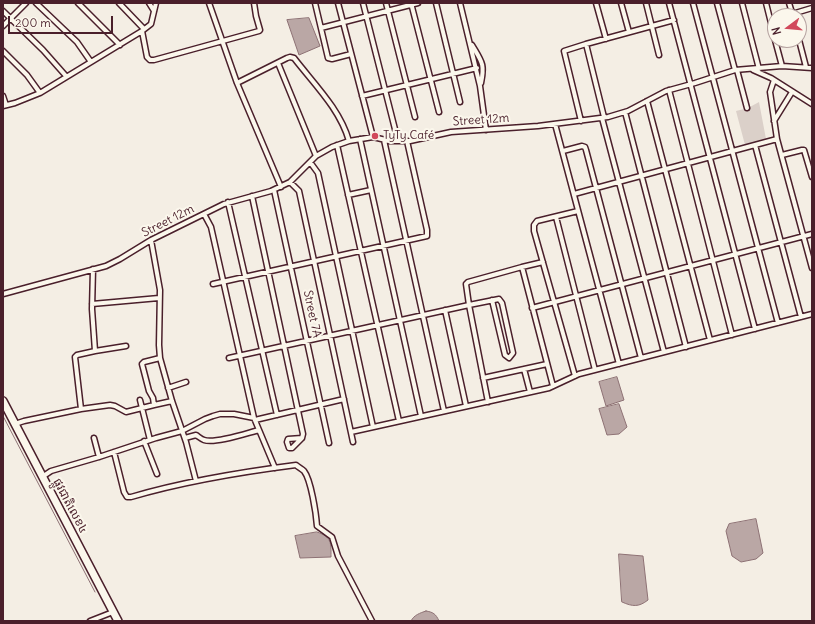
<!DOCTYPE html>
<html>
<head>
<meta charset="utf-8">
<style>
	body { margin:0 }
	#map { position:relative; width:815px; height:624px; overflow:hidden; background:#f4eee4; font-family:Delius,sans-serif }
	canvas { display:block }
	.frame { position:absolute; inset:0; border:4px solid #4a1f2b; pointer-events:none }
	.north { position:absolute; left:767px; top:8px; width:40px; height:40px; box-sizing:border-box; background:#fbf7ec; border:1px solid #b4a19f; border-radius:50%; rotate:254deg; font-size:11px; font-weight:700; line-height:16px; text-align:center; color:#4a1f2b }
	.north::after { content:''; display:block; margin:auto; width:14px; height:18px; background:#d1495b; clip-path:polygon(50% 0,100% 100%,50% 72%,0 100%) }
	.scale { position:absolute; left:8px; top:16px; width:105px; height:18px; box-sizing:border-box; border:2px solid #4a1f2b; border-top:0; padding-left:5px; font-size:12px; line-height:14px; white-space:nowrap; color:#4a1f2b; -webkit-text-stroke:3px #fbf7ec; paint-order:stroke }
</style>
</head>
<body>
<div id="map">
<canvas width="815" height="624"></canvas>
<div class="frame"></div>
<div class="north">N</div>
<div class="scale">200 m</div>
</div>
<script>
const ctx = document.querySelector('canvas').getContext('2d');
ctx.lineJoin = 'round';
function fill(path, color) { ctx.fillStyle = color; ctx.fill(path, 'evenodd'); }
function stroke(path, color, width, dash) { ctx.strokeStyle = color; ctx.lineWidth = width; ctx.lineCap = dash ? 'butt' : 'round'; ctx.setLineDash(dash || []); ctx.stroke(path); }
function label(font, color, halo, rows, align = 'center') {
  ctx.font = font + ' Delius,"Noto Sans Khmer",sans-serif'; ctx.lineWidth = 4; ctx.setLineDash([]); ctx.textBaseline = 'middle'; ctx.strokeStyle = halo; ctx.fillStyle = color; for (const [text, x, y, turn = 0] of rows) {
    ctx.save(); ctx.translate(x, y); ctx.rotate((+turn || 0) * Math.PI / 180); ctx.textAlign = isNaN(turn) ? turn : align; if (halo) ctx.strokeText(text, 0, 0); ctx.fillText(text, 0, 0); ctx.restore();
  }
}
const green = new Path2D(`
	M759 102 766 139 745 145 736 111 748 108Z`);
const water = new Path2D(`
	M309 18 320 46 299 55 287 20Z
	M617 377 624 400 606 406 599 382Z
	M619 404 627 427 619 434 607 435 599 409Z
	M756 519 763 553 756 559 741 562 732 556 726 531 729 524Z
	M317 532C332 537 331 543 331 557L300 558 295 536Z
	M619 554 643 556 648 600C639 607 633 607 622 602Z
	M426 611C433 612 436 614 439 621H411C414 615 420 613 426 611Z`);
const stream = new Path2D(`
	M3 416 95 592`);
const minor = new Path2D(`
	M36 3 77 42 91 62
	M78 3 120 45
	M119 3 144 29
	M149 3 154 11
	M209 3 237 83 281 187
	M315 3 328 58 332 59 351 54
	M338 3 373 137
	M363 3 398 141
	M386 3 415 117
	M411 3 439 112
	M436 3 460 102
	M460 3 480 86 486 130
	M596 3 606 39
	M621 3 629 32
	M646 3 659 55
	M669 3 755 329
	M693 3 778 323
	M717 3 735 70
	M742 3 759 69
	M766 3 775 39
	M789 3 793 16
	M3 11 43 50 66 76
	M792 14 812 8
	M3 26 26 3
	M321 28 418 3
	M142 31 147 57 150 60H154L259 31 260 30 256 16 254 3
	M775 40 782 66
	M799 40 806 67
	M472 45C482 62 485 64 481 83
	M3 51 27 75 40 93
	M278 63 316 156
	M737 70 747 108
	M753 70 771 78 812 104
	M774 80 770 92 777 139 812 268
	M237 83 287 58 290 57 294 58C314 84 340 109 349 141
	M669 90 732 335
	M3 96 6 105
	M362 96 477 68
	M647 101 710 340
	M3 106 15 103 40 93 142 31 151 24 156 3
	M625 112 686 347
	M604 117 586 44 674 20
	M602 118 664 352
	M581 121 564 51 586 44
	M774 121 792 92
	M555 124 619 364
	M360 139 421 416
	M384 140 444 411
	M337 145 399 421
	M755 145 801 317
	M563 151 582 146 585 147 586 150 641 358
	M782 155 802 150H804L812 177
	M310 162 318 173 373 427
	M290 182 299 191 353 442
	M274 190 329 443
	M574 194 777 139
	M348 195 371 190
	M252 196 303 434 302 438 292 448H289L287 442 288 439 302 438
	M228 202 277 415
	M204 214 211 227 254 418
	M556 217 595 370
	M151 240 160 290 159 345 160 358 172 401 186 442 196 481
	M543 262 522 267 553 386
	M93 269 92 309 95 351
	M213 284 427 236V230L407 141
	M3 294 106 266 120 259 151 240 224 204 271 191 290 182 316 156 332 147 349 141 373 137 390 141H410L451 132 538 126 608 117 628 111 666 91 695 83 735 70 782 66 812 68
	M492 300 505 355 509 358 513 353 502 303 499 299 469 305 466 284 468 282 522 267
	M92 304 159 298
	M532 308 812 234
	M445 310 466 406
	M229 358 469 305 488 402
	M524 369 530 392
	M575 376 534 231V225L537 221 578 211
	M483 378 547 364
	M168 388 186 382
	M140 400 150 440
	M154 405 172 401
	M81 409 75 357 77 355 95 351 126 346
	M255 420 344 399
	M15 424 24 421 81 409 110 405 115 406 126 412 154 405 153 398 149 391 142 364 144 362 160 358
	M351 432 549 388 579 374 812 314
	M94 438 99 457
	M185 438 196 435C199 437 201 439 204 440 215 444 247 433 259 430
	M144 441 157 474
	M114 452 124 492 127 497H131C185 481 241 472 296 465 298 467 302 469 304 471 311 480 316 513 317 526L332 537 338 556 372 621
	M42 477 51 471 99 457 156 438 182 431 205 419 213 416 220 414H234L254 418 275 468
	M90 621 113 612`);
const trunk = new Path2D(`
	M3 401 118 621`);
const markers = [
	[375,136,4,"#d1495b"]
];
const streetNames = [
	["Street 12m",481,120,-4],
	["Street 12m",168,221,-27],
	["Street 7A",312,314,78],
	["ផ្លូវជាតិលេខ៤",70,506,62]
];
const poiNames = [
	["TyTy Café",383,136]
];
fill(green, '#dbd0c9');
fill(water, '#baa7a5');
stroke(water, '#8d7174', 1);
stroke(stream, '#8d7174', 1);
stroke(minor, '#4a1f2b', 7);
stroke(trunk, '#4a1f2b', 10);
stroke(minor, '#fbf7ec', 4);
stroke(trunk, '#fbf7ec', 7);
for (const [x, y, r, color] of markers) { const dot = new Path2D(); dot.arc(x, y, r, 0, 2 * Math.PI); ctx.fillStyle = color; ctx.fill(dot); stroke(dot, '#fbf7ec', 1.5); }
label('12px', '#4a1f2b', '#fbf7ec', streetNames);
label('12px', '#4a1f2b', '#fbf7ec', poiNames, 'left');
</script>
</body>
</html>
